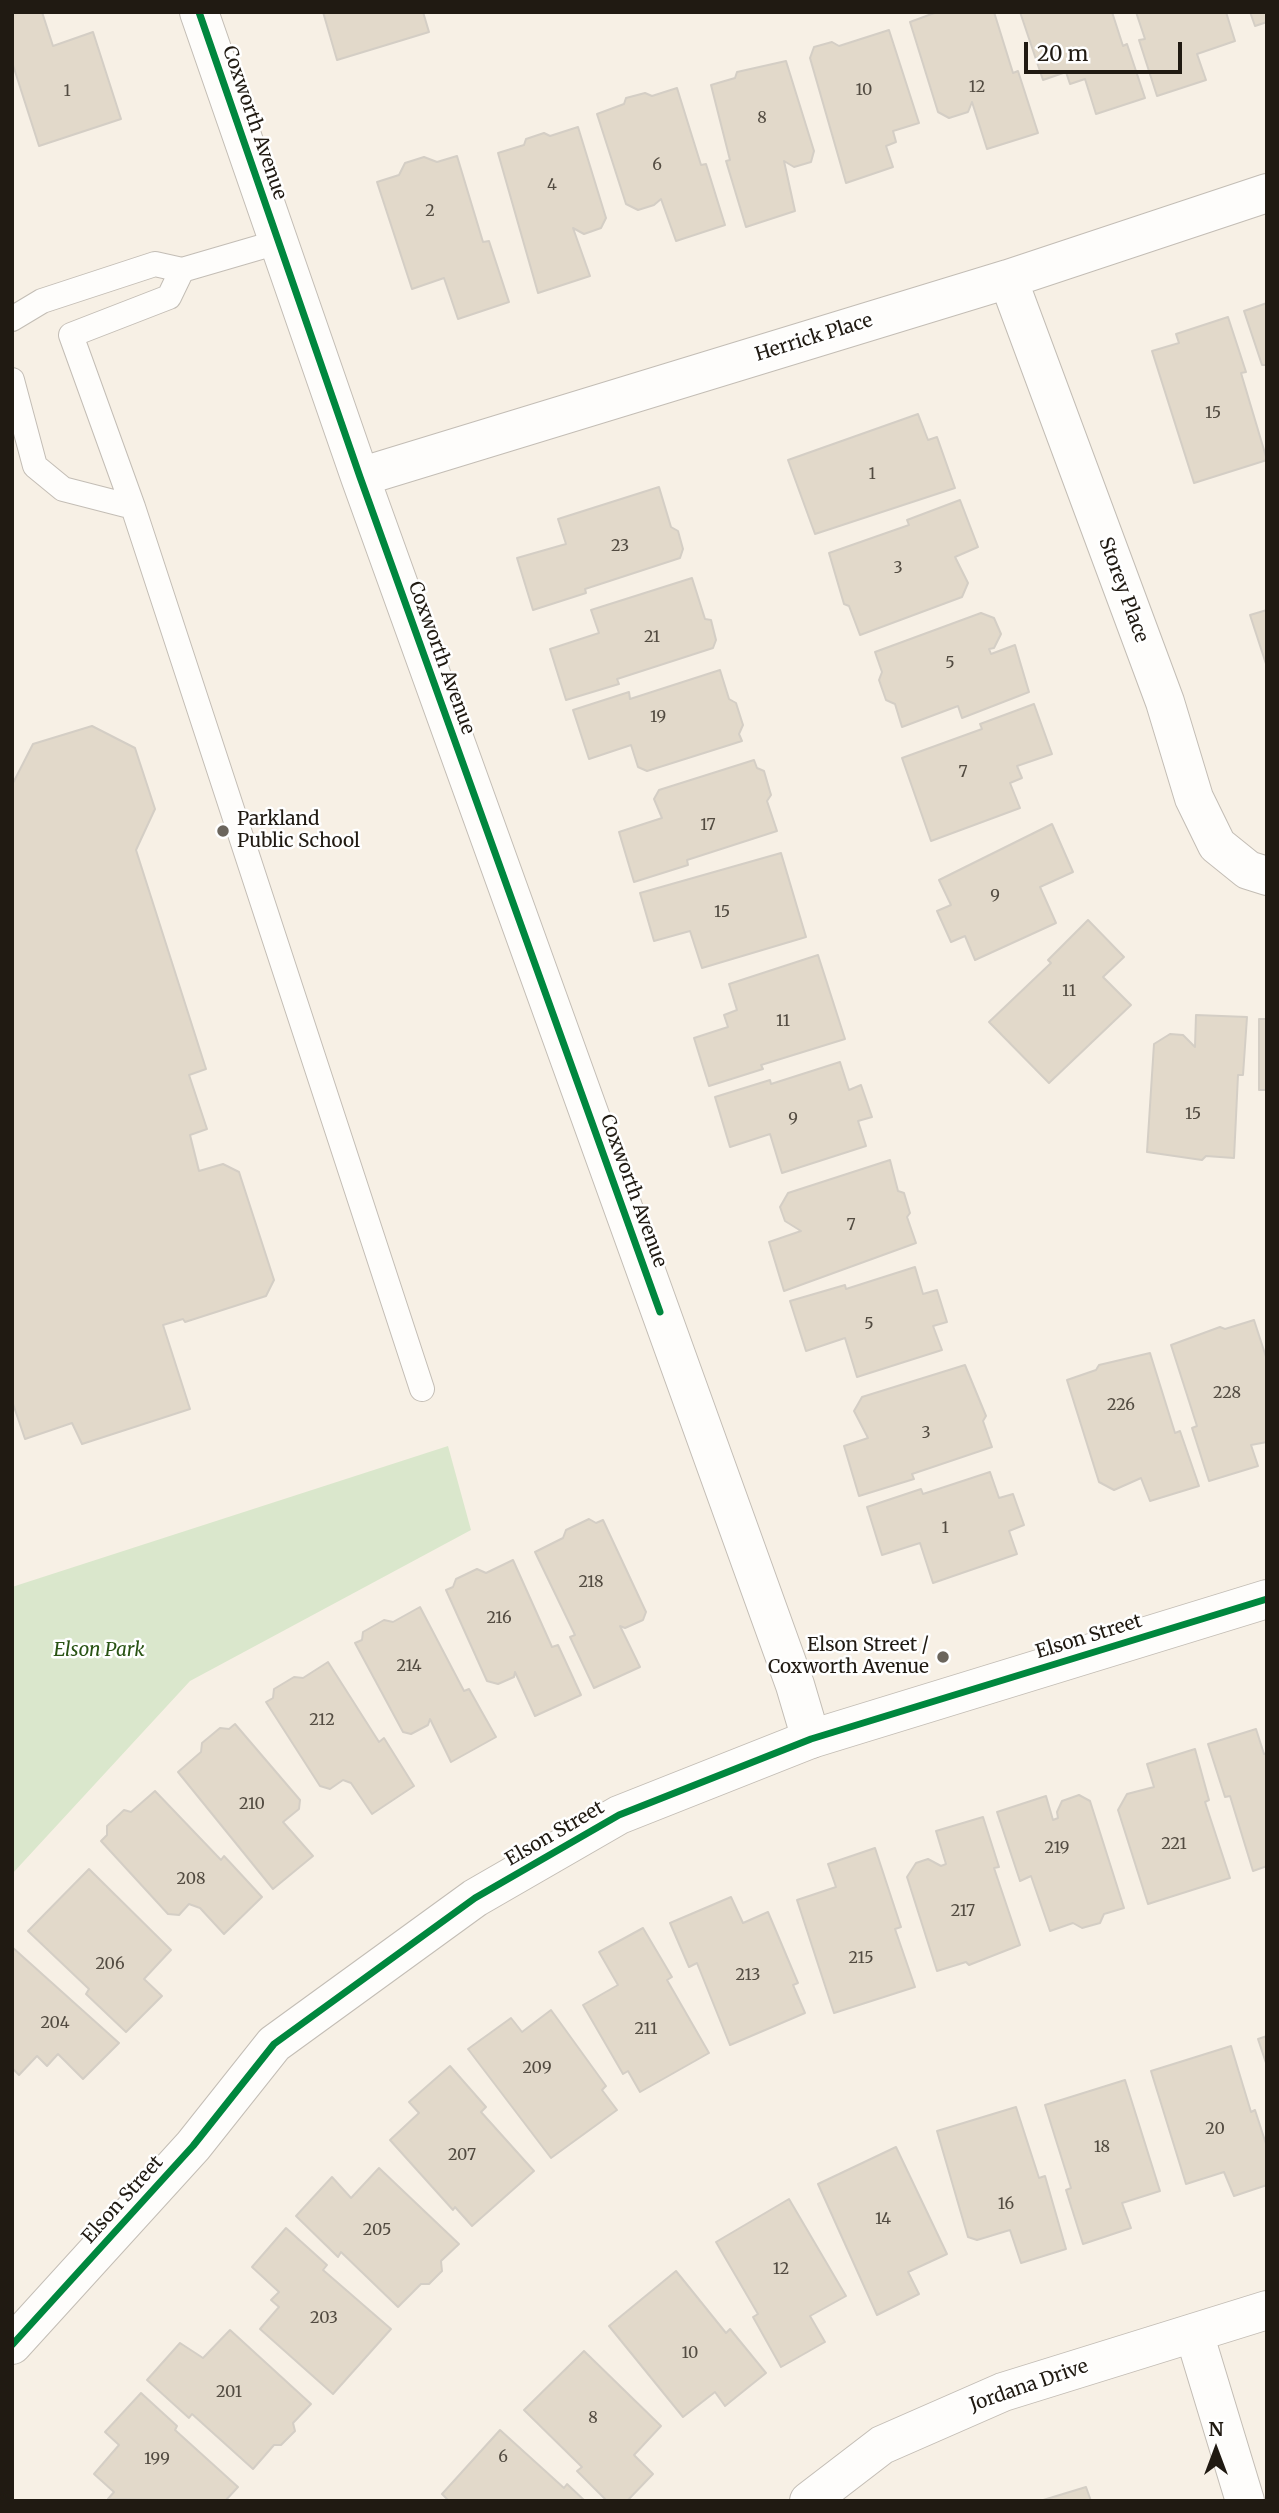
<!DOCTYPE html>
<html>
<head>
<meta charset="utf-8">
<style>
	body { margin:0 }
	#map { position:relative; width:1279px; height:2513px; overflow:hidden; background:#f7f0e5; font-family:Merriweather,serif }
	canvas { display:block }
	.frame { position:absolute; inset:0; border:14px solid #201a12; pointer-events:none }
	.north { position:absolute; left:1181px; top:2415px; width:70px; height:70px; -webkit-text-stroke:5px #fff; paint-order:stroke; rotate:0deg; font-size:19px; font-weight:700; line-height:28px; text-align:center; color:#201a12 }
	.north::after { content:''; display:block; margin:auto; width:24px; height:32px; background:#201a12; clip-path:polygon(50% 0,100% 100%,50% 72%,0 100%) }
	.scale { position:absolute; left:1024px; top:42px; width:158px; height:32px; box-sizing:border-box; border:4px solid #201a12; border-top:0; padding-left:9px; font-size:21px; line-height:24px; white-space:nowrap; color:#201a12; -webkit-text-stroke:5px #fff; paint-order:stroke }
</style>
</head>
<body>
<div id="map">
<canvas width="1279" height="2513"></canvas>
<div class="frame"></div>
<div class="north">N</div>
<div class="scale">20 m</div>
</div>
<script>
const ctx = document.querySelector('canvas').getContext('2d');
ctx.lineJoin = 'round';
function fill(path, color) { ctx.fillStyle = color; ctx.fill(path, 'evenodd'); }
function stroke(path, color, width, dash) { ctx.strokeStyle = color; ctx.lineWidth = width; ctx.lineCap = dash ? 'butt' : 'round'; ctx.setLineDash(dash || []); ctx.stroke(path); }
function label(font, color, halo, rows, align = 'center') {
  ctx.font = font + ' Merriweather,serif'; ctx.lineWidth = 5; ctx.setLineDash([]); ctx.textBaseline = 'middle'; ctx.strokeStyle = halo; ctx.fillStyle = color; for (const [text, x, y, turn = 0] of rows) {
    ctx.save(); ctx.translate(x, y); ctx.rotate((+turn || 0) * Math.PI / 180); ctx.textAlign = isNaN(turn) ? turn : align; if (halo) ctx.strokeText(text, 0, 0); ctx.fillText(text, 0, 0); ctx.restore();
  }
}
const green = new Path2D(`
	M448 1446 471 1530 190 1681 12 1874V1587Z`);
const building = new Path2D(`
	M12 12H42L53 46 93 32 121 119 39 146 12 62Z
	M323 12H423L429 32 337 60Z
	M994 12 1013 73 1018 71 1038 133 987 149 972 102 968 112 949 118 938 112 910 22 937 12Z
	M1020 12H1112L1123 46 1127 44 1145 98 1096 114 1085 79 1070 84 1066 72 1043 80Z
	M1136 12H1226L1235 41 1197 54 1206 80 1157 96 1139 40 1145 39Z
	M1250 12H1267V22L1255 26Z
	M889 30 919 123 893 131 896 142 886 146 893 167 846 183 810 58 814 47 832 42 839 46Z
	M786 61 814 151 811 162 794 167 784 161 795 211 746 227 726 161 730 160 711 85 735 78 737 72Z
	M677 88 701 165 706 164 725 225 676 241 661 199 654 205 638 210 626 204 597 114 624 104 626 98 645 93 652 96Z
	M578 127 606 218 601 228 584 234 573 228 590 276 538 293 498 153 524 145 526 139 544 133 550 136Z
	M457 156 483 242 489 241 509 302 458 319 444 278 412 289 377 182 399 175 405 163 424 157 437 162Z
	M1267 303V365H1262L1244 311Z
	M1228 317 1246 372 1241 373 1267 460 1194 483 1152 351 1179 343 1176 334Z
	M918 414 928 440 937 437 955 488 815 534 788 460Z
	M659 487 671 527 678 531 683 549 680 558 585 589 586 593 533 610 517 558 566 544 558 519Z
	M960 500 978 547 955 557 968 583 962 597 860 635 849 606 844 604 829 553 909 525 907 520Z
	M692 578 705 619 711 620 716 640 713 648 617 679 619 684 566 700 550 649 599 633 591 610Z
	M1267 610V667L1250 615Z
	M981 613 994 618 1001 634 994 648 989 649 991 654 1015 645 1029 692 962 718 958 706 902 727 895 704 886 700 879 680 882 672 875 652Z
	M720 670 729 699 736 703 743 725 739 734 742 741 647 771 638 767 631 745 589 759 573 710 629 692 630 699Z
	M1034 704 1052 754 1017 766 1022 778 1010 783 1020 808 931 841 902 758 982 729 980 724Z
	M92 726 135 748 155 809 136 850 206 1069 189 1075 207 1129 190 1135 199 1171 223 1164 239 1172 274 1280 266 1296 185 1322 183 1319 163 1325 190 1409 82 1444 72 1423 25 1439 12 1401V785L33 744Z
	M754 760 757 768 764 771 771 795 767 801 777 831 687 860 688 865 634 882 619 832 662 818 654 799 659 790Z
	M1052 824 1073 872 1040 887 1056 923 975 960 965 936 951 942 937 911 951 905 939 880Z
	M781 853 806 937 702 968 690 931 654 941 640 893Z
	M1088 920 1124 957 1103 977 1131 1005 1049 1083 989 1022 1051 963 1048 960Z
	M818 955 845 1039 761 1065 763 1069 709 1086 694 1038 728 1027 724 1015 737 1010 729 984Z
	M1196 1015 1247 1017 1243 1075H1238L1234 1158 1206 1156 1202 1160 1147 1152 1154 1044 1170 1034 1183 1035 1195 1047Z
	M1259 1019H1267V1090H1259Z
	M840 1062 849 1090 861 1085 872 1117 858 1121 866 1146 782 1173 770 1134 730 1147 715 1097 770 1080 771 1084Z
	M890 1160 898 1191 904 1193 910 1213 907 1217 916 1243 784 1291 769 1242 801 1231 785 1221 780 1207 788 1193Z
	M915 1267 923 1294 937 1290 947 1322 933 1326 942 1350 857 1377 845 1338 806 1351 790 1301 845 1285 846 1289Z
	M1254 1320 1267 1360V1442L1251 1445 1258 1466 1209 1481 1192 1428 1197 1426 1171 1345 1220 1327 1225 1329Z
	M1150 1353 1175 1433 1180 1431 1199 1486 1150 1501 1141 1478 1114 1490 1099 1482 1067 1380 1096 1370 1099 1365Z
	M965 1365 986 1416 983 1421 992 1447 912 1474 914 1479 859 1496 844 1446 868 1438 854 1411 862 1397Z
	M990 1472 999 1498 1013 1494 1024 1525 1009 1531 1017 1554 933 1583 920 1543 882 1555 867 1507 921 1489 923 1494Z
	M589 1519 596 1523 603 1520 646 1612 643 1620 625 1628 620 1626 640 1667 594 1688 570 1637 575 1635 535 1552 563 1538 566 1530Z
	M513 1560 552 1647 558 1645 581 1695 535 1716 515 1672 514 1677 498 1684 487 1681 446 1590 453 1587 456 1579 477 1569 486 1573Z
	M420 1607 464 1691 469 1689 496 1737 451 1762 430 1719 428 1725 411 1734 403 1732 355 1643 362 1640 363 1632 384 1620 393 1622Z
	M328 1662 379 1742 384 1738 414 1786 372 1814 351 1783 343 1780 330 1789 320 1786 266 1702 273 1698 274 1689 294 1677 303 1678Z
	M235 1724 300 1800 299 1809 283 1822 313 1856 273 1889 178 1772 201 1752 202 1743 220 1728 229 1729Z
	M1256 1729 1264 1754 1267 1753V1866L1253 1871 1230 1796 1225 1797 1208 1744Z
	M1195 1749 1209 1800 1205 1802 1230 1878 1148 1904 1118 1810 1127 1794 1154 1787 1147 1764Z
	M155 1791 221 1860 224 1856 262 1897 224 1934 200 1908 189 1904 179 1915 168 1914 101 1841 107 1835V1826L124 1810 131 1812Z
	M1079 1795 1090 1801 1124 1908 1104 1914 1100 1923 1082 1928 1073 1923 1050 1931 1031 1876 1020 1881 997 1812 1046 1796 1053 1820 1058 1818 1057 1812 1062 1801Z
	M983 1817 999 1867 994 1868 1020 1945 969 1965 966 1962 937 1971 907 1877 916 1863 928 1859 941 1866 946 1864 936 1831Z
	M875 1848 901 1927 895 1929 915 1987 834 2013 797 1900 836 1887 828 1864Z
	M89 1869 171 1950 144 1979 162 1996 126 2032 86 1994 89 1989 28 1931Z
	M731 1897 743 1923 768 1912 798 1983 793 1985 805 2013 730 2045 697 1963 689 1967 670 1923Z
	M643 1928 672 1977 667 1980 709 2053 640 2092 628 2071 623 2074 583 2005 618 1985 599 1952Z
	M12 1947 119 2043 83 2079 58 2054 47 2066 37 2056 19 2075 12 2068Z
	M551 2010 606 2086 602 2090 617 2110 551 2158 468 2049 511 2018 522 2032Z
	M1267 2036V2066L1258 2039Z
	M1231 2046 1251 2112 1255 2110 1267 2147V2185L1234 2196 1224 2172 1186 2184 1151 2071Z
	M450 2066 486 2107 481 2112 534 2171 472 2226 455 2207 453 2210 390 2140 419 2113 409 2102Z
	M1125 2080 1160 2191 1122 2203 1131 2228 1083 2244 1066 2190 1071 2188 1045 2105Z
	M1016 2107 1039 2178 1045 2176 1066 2249 1021 2263 1010 2230 977 2240 968 2237 937 2131Z
	M896 2147 947 2254 908 2272 919 2294 877 2315 818 2184Z
	M379 2168 459 2244 441 2261 442 2271 429 2284H421L398 2307 341 2252 338 2257 296 2216 332 2177 351 2198Z
	M789 2199 846 2296 810 2316 825 2342 781 2367 753 2317 758 2314 716 2242Z
	M286 2228 327 2265 323 2270 391 2329 333 2394 260 2329 279 2307 271 2300 279 2292 252 2267Z
	M676 2271 726 2333 730 2329 766 2373 725 2406 715 2392 683 2417 609 2326Z
	M230 2330 311 2404 293 2423 295 2431 281 2445H274L253 2469 192 2414 189 2418 147 2380 180 2343 203 2358Z
	M584 2351 661 2426 634 2455 653 2474 627 2501H607L577 2471 582 2467 524 2410Z
	M141 2393 177 2426 175 2430 238 2487 225 2501 108 2499 114 2492 94 2474 119 2445 105 2432Z
	M500 2430 564 2488 567 2484 585 2501H449L442 2494Z
	M1086 2487 1091 2501H1040Z`);
const lane = new Path2D(`
	M12 319 42 301 155 264 182 270 278 242
	M12 380 35 466 63 489 133 507 422 1389
	M133 507 71 335 169 297 182 270`);
const street = new Path2D(`
	M199 12 360 477 795 1685 811 1739
	M1008 279 1165 702 1194 798 1217 845 1248 870 1267 876
	M360 477 1008 279 1267 193
	M1194 2333 1245 2501
	M809 2501 882 2445 1003 2392 1267 2310`);
const secondary = new Path2D(`
	M12 2345 193 2146 274 2044 475 1898 619 1815 811 1739 1267 1599`);
const cycleway = new Path2D(`
	M199 12 360 477 660 1312
	M12 2345 193 2146 274 2044 475 1898 619 1815 811 1739 1267 1599`);
const markers = [
	[223,831,7,"#6b655c"],
	[943,1657,7,"#6b655c"]
];
const numberNames = [
	["12",977,87],
	["10",864,90],
	["1",67,91],
	["8",762,118],
	["6",657,165],
	["4",552,185],
	["2",430,211],
	["15",1213,413],
	["1",872,474],
	["23",620,546],
	["3",898,568],
	["21",652,637],
	["5",950,663],
	["19",658,717],
	["7",963,772],
	["17",708,825],
	["9",995,896],
	["15",722,912],
	["11",1069,991],
	["11",783,1021],
	["15",1193,1114],
	["9",793,1119],
	["7",851,1225],
	["5",869,1324],
	["228",1227,1393],
	["226",1121,1405],
	["3",926,1433],
	["1",945,1528],
	["218",591,1582],
	["216",499,1618],
	["214",409,1666],
	["212",322,1720],
	["210",252,1804],
	["221",1174,1844],
	["219",1057,1848],
	["208",191,1879],
	["217",963,1911],
	["215",861,1958],
	["206",110,1964],
	["213",748,1975],
	["204",55,2023],
	["211",646,2029],
	["209",537,2068],
	["20",1215,2129],
	["18",1102,2147],
	["207",462,2155],
	["16",1006,2204],
	["14",883,2219],
	["205",377,2230],
	["12",781,2269],
	["203",324,2318],
	["10",690,2353],
	["201",229,2392],
	["8",593,2418],
	["6",503,2457],
	["199",157,2459]
];
const streetNames = [
	["Coxworth Avenue",254,123,71],
	["Herrick Place",814,338,-17],
	["Storey Place",1123,590,70],
	["Coxworth Avenue",441,658,70],
	["Coxworth Avenue",633,1191,70],
	["Elson Street",1089,1637,-17],
	["Elson Street",555,1834,-30],
	["Elson Street",123,2200,-48],
	["Jordana Drive",1029,2386,-19]
];
const poiNames = [
	["Parkland",237,820],
	["Public School",237,842],
	["Elson Street /",929,1646,"right"],
	["Coxworth Avenue",929,1668,"right"]
];
const parkNames = [
	["Elson Park",99,1651]
];
fill(green, '#dae7cc');
fill(building, '#e2d9ca');
stroke(building, '#d4cec5', 2);
stroke(lane, '#c3bdb5', 26);
stroke(street, '#c3bdb5', 40);
stroke(secondary, '#c3bdb5', 40);
stroke(lane, '#fefdfb', 24);
stroke(street, '#fefdfb', 38);
stroke(secondary, '#fefdfb', 38);
stroke(cycleway, '#00873e', 7);
for (const [x, y, r, color] of markers) { const dot = new Path2D(); dot.arc(x, y, r, 0, 2 * Math.PI); ctx.fillStyle = color; ctx.fill(dot); stroke(dot, '#fff', 2.5); }
label('16px', '#524b41', null, numberNames);
label('19px', '#201a12', '#fff', streetNames);
label('19px', '#201a12', '#fff', poiNames, 'left');
label('italic 19px', '#295314', '#fff', parkNames);
</script>
</body>
</html>
